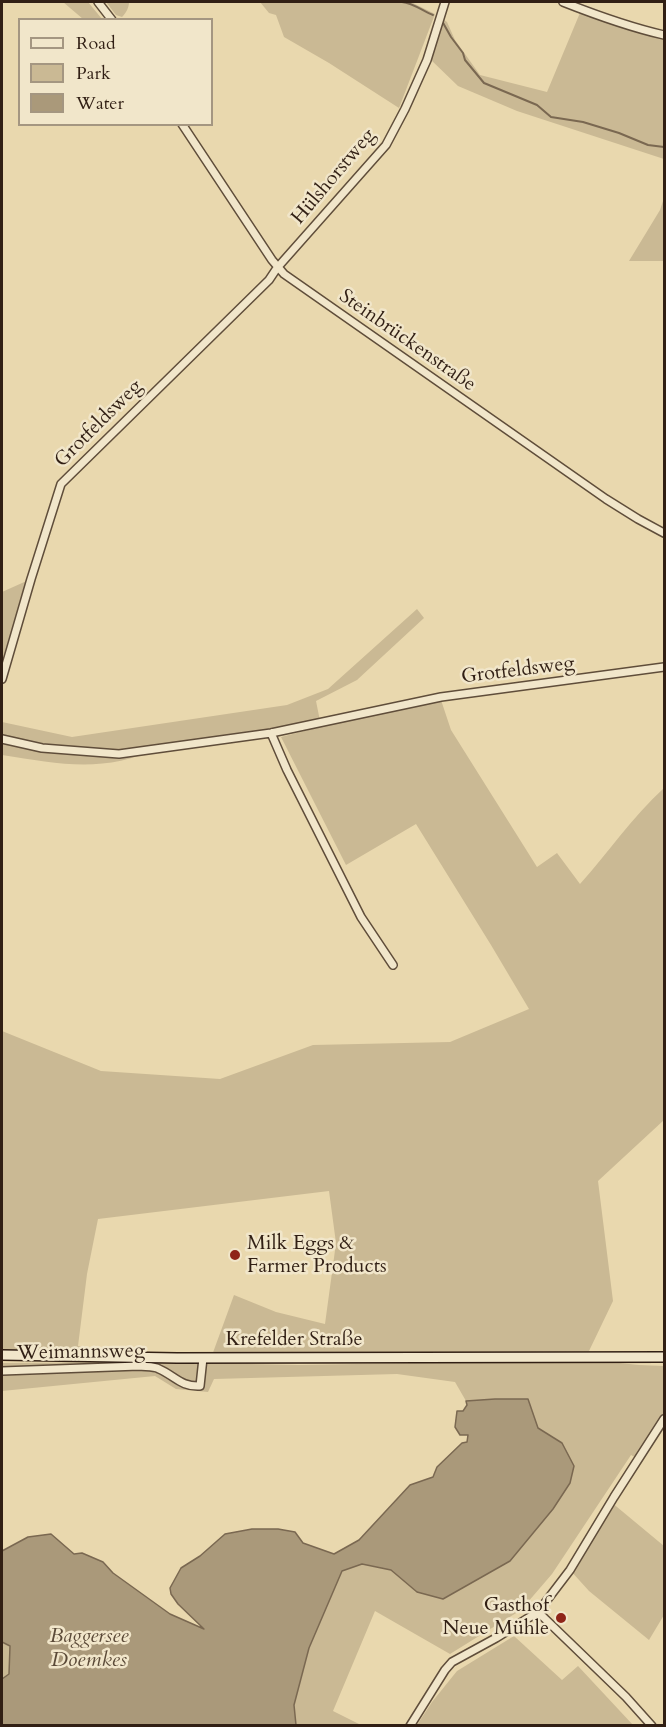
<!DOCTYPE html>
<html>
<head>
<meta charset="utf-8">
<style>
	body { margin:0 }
	#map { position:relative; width:666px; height:1727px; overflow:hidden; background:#e9d8ae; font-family:Cardo,serif }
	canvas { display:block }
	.frame { position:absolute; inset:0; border:3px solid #311f14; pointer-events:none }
	.legend { position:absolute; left:18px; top:18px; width:195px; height:108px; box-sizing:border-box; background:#f1e6ca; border:2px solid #a49681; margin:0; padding:8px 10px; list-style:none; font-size:18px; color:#311f14 }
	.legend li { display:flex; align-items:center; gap:12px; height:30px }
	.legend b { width:30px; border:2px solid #a49681 }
</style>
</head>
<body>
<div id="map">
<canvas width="666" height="1727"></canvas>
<div class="frame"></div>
<ul class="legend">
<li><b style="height:8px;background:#f1e6ca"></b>Road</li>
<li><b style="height:16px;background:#cab994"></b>Park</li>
<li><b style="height:16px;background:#aa997a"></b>Water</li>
</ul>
</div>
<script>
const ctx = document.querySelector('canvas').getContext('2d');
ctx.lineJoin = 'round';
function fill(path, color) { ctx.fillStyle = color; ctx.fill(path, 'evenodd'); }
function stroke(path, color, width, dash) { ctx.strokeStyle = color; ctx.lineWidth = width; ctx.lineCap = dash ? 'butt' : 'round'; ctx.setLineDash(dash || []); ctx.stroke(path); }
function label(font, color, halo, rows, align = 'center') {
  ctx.font = font + ' Cardo,serif'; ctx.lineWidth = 5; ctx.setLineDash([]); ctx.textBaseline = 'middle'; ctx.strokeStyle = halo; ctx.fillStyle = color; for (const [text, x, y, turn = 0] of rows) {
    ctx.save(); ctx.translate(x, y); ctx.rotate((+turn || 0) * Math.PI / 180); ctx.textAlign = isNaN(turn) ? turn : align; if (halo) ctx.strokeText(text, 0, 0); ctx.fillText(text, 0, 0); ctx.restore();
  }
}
const green = new Path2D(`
	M63 2H88L102 19H83Z
	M106 2H129C129 8 126 13 122 17L116 15Z
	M260 2H411L435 14 399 108 329 63 284 37 276 15 269 13Z
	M582 8 664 35V159L517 111 458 86 430 59 441 18 447 22 455 40 480 75 547 92Z
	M664 198V261H629L660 210Z
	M31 579 2 677V592Z
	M417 609 424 618 357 680 316 701 320 721 161 747C103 774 61 764 2 755V722L72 737 287 705 328 689Z
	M441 700 451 730 537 867 557 853 580 884C608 853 632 817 664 788V1120L598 1181 613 1301 589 1351 211 1358 234 1295 276 1312 325 1324 336 1243 329 1191 98 1219 87 1274 78 1346 177 1358 2 1353V1031L101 1071 220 1079 313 1045 450 1042 529 1009 491 945 416 824 346 865 281 737 364 716Z
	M590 1360 639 1365 664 1366V1418L638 1459 631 1455 552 1574 521 1610 450 1654 375 1611 333 1711 361 1725H296L294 1705 309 1648 342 1571 362 1564 391 1570 417 1592 443 1599 510 1561 562 1443 538 1428 528 1399 466 1401 455 1382 397 1374 214 1379 208 1392 176 1389 155 1376 2 1391V1363L151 1362 299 1365Z
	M611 1502 664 1546V1615L649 1640 589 1591 570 1570Z
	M514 1636 562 1680 578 1666 633 1725H417L432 1702 457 1671Z
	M2 1640V1643L10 1645 9 1674 2 1679Z`);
const water = new Path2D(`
	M495 1399H528L538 1428 562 1443 574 1466 570 1483 553 1509 510 1561 443 1599 417 1592 391 1570 362 1564 342 1571 309 1648 294 1705 296 1725H2V1679L9 1674 10 1646 2 1642V1551L28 1537 51 1534 74 1554 82 1553 103 1562 113 1573 170 1614 204 1629 178 1604 171 1594 170 1588 181 1568 200 1556 225 1534 252 1529H278L295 1532 303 1543 334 1554 359 1540 410 1485 433 1477 437 1467 462 1443 467 1442 468 1435H460L455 1427 457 1411H463L467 1405 466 1401Z`);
const stream = new Path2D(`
	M402 2C413 3 423 11 433 15
	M442 21 451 37 463 53 465 60 484 83 537 105 551 117 583 122 619 133 648 145 664 147`);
const minor = new Path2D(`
	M98 2 112 20
	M563 2C596 15 629 27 664 35
	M182 124 272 260 284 274 606 499 638 519 664 533
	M2 679 31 579 61 484 269 280 277 268 386 145 405 109 427 60 445 2
	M271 733 287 770 361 917 393 965
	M2 739 42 748 119 754 271 733 441 697 664 667
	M2 1371 139 1366C145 1367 154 1366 159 1369 175 1376 181 1387 200 1386L203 1358
	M538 1612 626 1697 652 1726
	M410 1726 445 1670 452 1662 496 1638 538 1612 570 1570 614 1497 664 1419`);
const secondary = new Path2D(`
	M2 1355 177 1358 664 1357`);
const markers = [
	[235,1255,6,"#8f2418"],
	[561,1618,6,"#8f2418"]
];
const streetNames = [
	["Hülshorstweg",334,177,-50],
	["Steinbrückenstraße",407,341,35],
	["Grotfeldsweg",99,424,-45],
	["Grotfeldsweg",518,671,-7],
	["Krefelder Straße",294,1340],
	["Weimannsweg",81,1353,-1]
];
const poiNames = [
	["Milk Eggs &",247,1244],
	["Farmer Products",247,1267],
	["Gasthof",549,1606,"right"],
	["Neue Mühle",549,1629,"right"]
];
const waterNames = [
	["Baggersee",89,1637],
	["Doemkes",89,1661]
];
fill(green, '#cab994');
fill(water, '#aa997a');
stroke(water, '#7a6851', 1.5);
stroke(stream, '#7a6851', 2);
stroke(minor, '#5f4d3a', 10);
stroke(secondary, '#311f14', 12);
stroke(minor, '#f1e6ca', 7);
stroke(secondary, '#f1e6ca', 9);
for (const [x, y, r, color] of markers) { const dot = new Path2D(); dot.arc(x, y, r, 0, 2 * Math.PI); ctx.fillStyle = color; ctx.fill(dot); stroke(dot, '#f1e6ca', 2); }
label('20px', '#311f14', '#f1e6ca', streetNames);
label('20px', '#311f14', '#f1e6ca', poiNames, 'left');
label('italic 21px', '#5b4a38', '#f1e6ca', waterNames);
</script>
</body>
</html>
